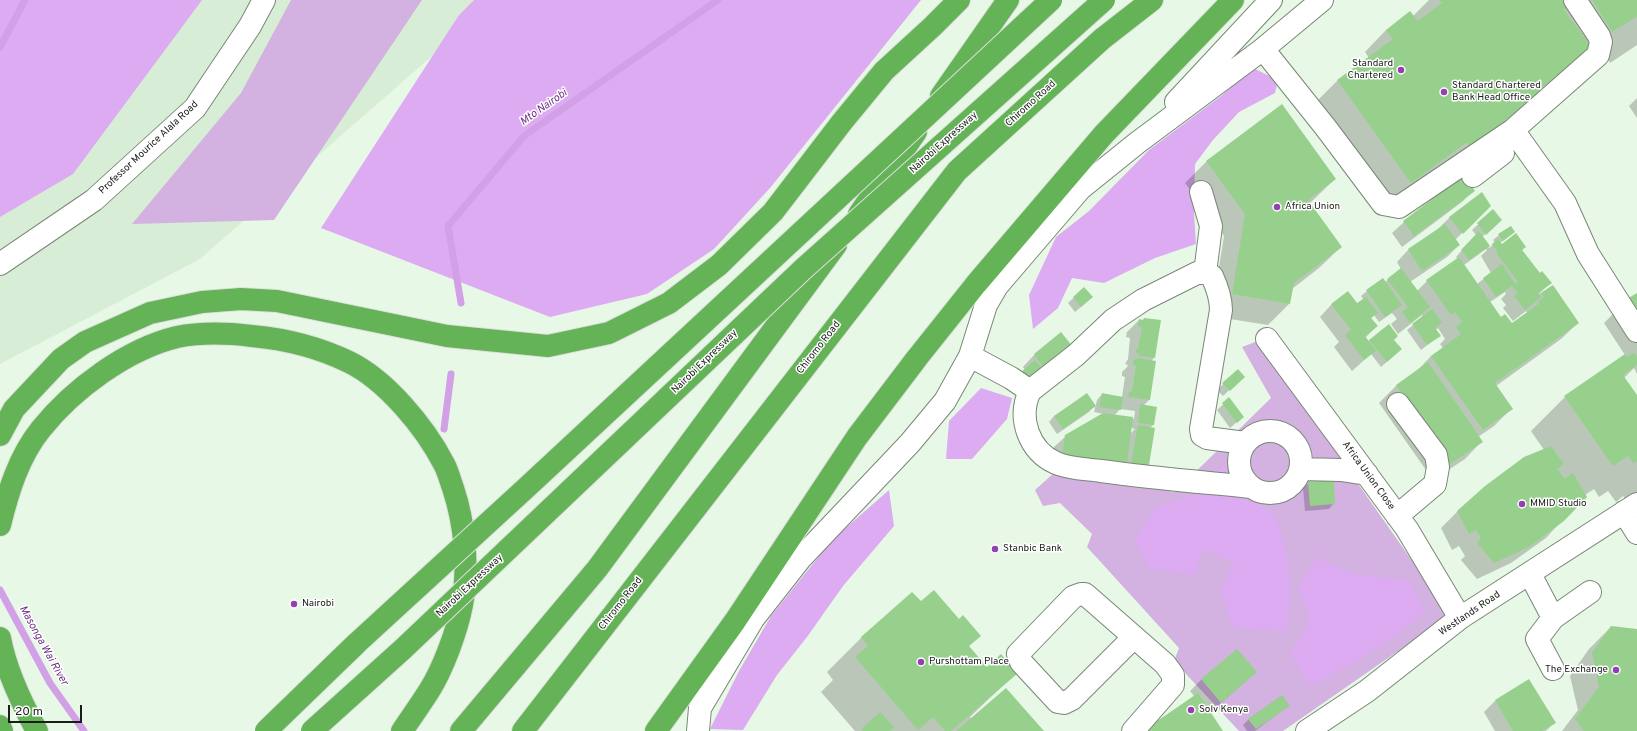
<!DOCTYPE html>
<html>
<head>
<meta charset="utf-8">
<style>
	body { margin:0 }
	#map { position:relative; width:1637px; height:731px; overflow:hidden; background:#e8f8e6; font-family:Overpass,sans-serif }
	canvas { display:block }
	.scale { position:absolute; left:8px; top:705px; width:74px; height:18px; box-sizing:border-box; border:2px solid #181d17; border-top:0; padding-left:5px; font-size:12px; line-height:14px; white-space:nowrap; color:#181d17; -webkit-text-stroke:3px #fff; paint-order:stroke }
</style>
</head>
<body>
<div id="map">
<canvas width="1637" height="731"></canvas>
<div class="scale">20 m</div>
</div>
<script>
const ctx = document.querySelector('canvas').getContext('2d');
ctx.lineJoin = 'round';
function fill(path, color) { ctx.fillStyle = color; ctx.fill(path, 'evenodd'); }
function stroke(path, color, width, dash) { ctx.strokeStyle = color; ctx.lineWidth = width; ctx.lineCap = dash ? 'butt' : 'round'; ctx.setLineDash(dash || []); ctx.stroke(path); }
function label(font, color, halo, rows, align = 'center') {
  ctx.font = font + ' Overpass,sans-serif'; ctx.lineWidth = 3; ctx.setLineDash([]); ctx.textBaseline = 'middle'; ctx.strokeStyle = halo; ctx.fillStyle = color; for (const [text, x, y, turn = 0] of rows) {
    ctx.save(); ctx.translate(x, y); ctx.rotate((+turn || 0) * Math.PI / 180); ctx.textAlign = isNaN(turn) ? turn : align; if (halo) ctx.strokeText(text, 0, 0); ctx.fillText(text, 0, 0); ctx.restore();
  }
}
const built = new Path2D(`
	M62 0H496L200 259 0 364V142Z`);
const green = new Path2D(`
	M291 0H422L274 220 132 224 241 93Z
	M1258 341 1450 615 1283 731H1239L1174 661 1179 648 1087 547 1092 534 1060 503 1043 506 1035 490 1055 472 1175 492 1271 398 1242 347Z`);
const forest = new Path2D(`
	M0 0H202L73 174 0 217Z
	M474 0H921L770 188 714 249 647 294 550 317 321 228 459 15Z
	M1253 68 1278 80 1275 93 1239 112 1213 140 1195 164 1194 213 1196 244 1155 258 1104 283 1072 278 1058 308 1033 329 1029 295 1056 237 1089 211 1149 150 1221 96Z
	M981 388 1012 398 1007 419 972 459H946L949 421Z
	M1224 465 1251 497 1276 517 1288 559 1290 596 1286 632 1233 627 1221 590 1234 562 1202 550 1195 575 1149 568 1135 539 1155 508 1193 495Z
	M889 490 894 526 843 586 807 637 777 675 743 730 710 729 739 671 771 616 832 540Z
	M1317 558 1353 574 1409 581 1425 612 1378 648 1310 687 1291 654 1310 620 1298 587Z`);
const shadow = new Path2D(`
	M1429 0H1637V45L1610 63 1603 50 1545 95 1389 204 1316 102 1337 81 1369 58 1365 52 1386 30 1413 16Z
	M1637 98V118L1629 106Z
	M1281 106 1335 179 1309 204 1341 247 1319 268 1292 289 1289 304 1268 325 1211 316 1224 236 1185 183 1206 162Z
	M1464 177 1474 190 1462 202 1402 247 1392 233 1404 222Z
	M1482 194 1490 206 1455 240 1459 245 1447 257 1410 282 1417 291 1427 281 1458 259 1456 257 1476 235 1472 230 1493 211 1495 226 1482 237 1489 248 1495 243 1493 240 1499 235 1513 232 1500 243 1502 245 1522 250 1540 274 1550 283 1538 295 1552 286 1578 323 1561 339 1496 386 1511 409 1494 426 1478 437 1481 442 1465 459 1433 480 1379 403 1396 386 1416 372 1431 356 1443 348 1440 344 1445 339 1438 328 1436 330 1440 335 1421 350 1407 330 1423 317 1422 315 1398 334 1391 324 1397 319 1392 313 1379 322 1374 315 1371 318 1377 326 1365 338 1368 342 1369 340H1393L1401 349 1381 367 1371 354 1352 371 1334 347 1339 342 1320 317 1331 305 1347 293 1357 305 1364 300 1361 296 1367 291 1385 282 1401 269 1397 262 1408 250 1437 230 1449 218ZM1486 249 1487 250 1481 256 1491 273 1477 284 1464 265ZM1505 292 1506 294 1501 299 1506 305 1503 308 1513 321 1526 311 1527 313 1511 325 1501 318 1490 302Z
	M1084 288 1086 303 1075 312 1068 303Z
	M1637 294V374L1634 368 1624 378 1637 397V494L1627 502 1623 496 1616 502 1608 491 1599 497 1594 489 1585 495 1546 538 1511 563 1477 579 1461 560 1465 556 1459 546 1452 550 1441 528 1458 511 1544 450 1531 431 1565 397 1625 355 1604 323 1626 301Z
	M1144 319 1154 358 1151 361 1155 362 1149 400 1143 406 1153 425 1150 428H1154L1148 465 1142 471 1051 467 1054 447 1066 436 1104 414 1094 412 1097 400 1102 394 1122 397 1125 377 1122 376V372L1127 367 1128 365 1125 364 1128 359 1130 338 1126 337 1127 332 1139 320 1142 321ZM1120 409 1135 411 1134 419 1114 416ZM1131 428 1135 429 1130 434Z
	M1061 333 1041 374 1025 370 1023 367 1034 355Z
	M1238 370 1243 377 1223 396 1217 390Z
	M1229 399 1237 422 1230 428 1217 410Z
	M1094 406 1089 412 1057 434 1049 422 1054 416Z
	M1309 483 1334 503 1329 509 1305 511 1303 488Z
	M912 593 921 602 959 620 979 636 968 647 987 668 1016 673 970 717 972 719 1043 731H855L821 692 833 680 827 672 861 638Z
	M1611 627 1637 630V731H1562L1578 710 1570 676 1589 649Z
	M1237 650 1256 672 1210 713 1222 731H1146L1194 696 1190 691 1201 680Z
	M1529 680 1554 723 1546 731H1495L1484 712 1495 701Z
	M1289 705 1255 731H1247L1243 725 1249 719Z`);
const stream = new Path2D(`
	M0 47 25 0
	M461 303 448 226 524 136 718 0
	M444 429 451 374
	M0 590 50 683 84 731`);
const building = new Path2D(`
	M1439 0H1566L1570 5 1564 10 1593 49 1541 88 1546 96 1519 110 1493 129 1496 133 1474 149 1466 143 1411 183 1337 80 1393 39 1386 30 1410 11 1418 21 1442 3Z
	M1592 0H1637V17L1612 32Z
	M1282 104 1336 179 1308 200 1342 247 1294 283 1290 304 1232 294 1245 214 1206 161Z
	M1464 175 1475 191 1414 236 1403 221Z
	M1482 192 1491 206 1463 234 1449 217Z
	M1493 209 1502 220 1486 235 1477 223Z
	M1445 224 1460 245 1422 271 1408 249Z
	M1511 226 1515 232 1503 241 1498 234Z
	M1479 231 1490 246 1469 260 1461 250Z
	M1516 233 1526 247 1522 250 1540 273 1542 271 1552 283 1538 293 1541 297 1525 310 1514 296 1518 293 1512 286 1496 297 1483 278 1502 264 1515 284 1518 282 1497 254 1498 253 1492 244 1498 239 1502 244Z
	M1459 257 1501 317 1505 314 1512 323 1540 303 1538 301 1544 297 1541 293 1553 285 1579 323 1495 383 1456 327 1462 322 1455 312 1451 315 1426 280Z
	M1401 268 1430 307 1410 323 1402 312 1408 307 1387 279Z
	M1383 278 1402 305 1385 317 1366 290Z
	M1084 287 1093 297 1081 307 1073 297Z
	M1348 291 1357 303 1366 297 1378 313 1371 318 1378 326 1365 336 1376 351 1364 360 1345 335 1351 330 1331 304Z
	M1637 293V318L1625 300Z
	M1432 309 1442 323 1435 328 1441 336 1427 345 1412 324Z
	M1144 318 1161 320 1155 358 1138 356 1139 353H1136V349H1138L1142 327 1138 326 1139 319 1143 320Z
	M1389 324 1398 336 1394 340 1402 349 1387 362 1369 340Z
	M1061 332 1073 347 1045 370 1034 354Z
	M1461 334 1513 409 1483 430 1431 356Z
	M1634 352 1637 357V365L1623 375 1637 395V461L1634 464 1628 456 1613 466 1564 396 1625 354 1627 357Z
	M1137 358 1156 361 1150 400 1128 397 1129 392H1132L1136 365H1133V359L1136 360Z
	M1035 360 1045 372 1029 384 1020 373Z
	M1428 362 1483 442 1450 464 1396 385Z
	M1238 369 1245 377 1230 391 1222 383Z
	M1087 393 1096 406 1063 429 1054 416Z
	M1102 393 1123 397 1121 410 1099 407Z
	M1229 397 1244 417 1237 423 1222 403Z
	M1140 404 1157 407 1154 425 1138 423Z
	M1103 413 1133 417 1127 465 1062 456 1065 435Z
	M1138 425 1155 428 1149 465 1131 463Z
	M1551 446 1564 464 1557 469 1565 479 1573 473 1587 497 1564 521 1529 547 1494 563 1477 543 1481 538 1476 530 1469 534 1457 511 1485 486 1524 457Z
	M1334 480 1335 504 1310 506 1308 482Z
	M934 590 959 619 963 615 981 636 969 646 987 667 1001 654 1018 673 951 731H945L933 717 918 730 855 657 868 646 861 637 912 592 921 601Z
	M1611 626 1637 629V731H1584L1575 719 1599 687 1592 653Z
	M1237 649 1257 672 1221 703 1201 679Z
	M1529 679 1556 723 1542 731H1513L1495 700Z
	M1006 688 1044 731H956Z
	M1198 693 1223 731H1150L1147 728Z
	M1282 695 1290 706 1256 729 1248 719Z
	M880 712 894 727 890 731H863L861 729Z`);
const minor = new Path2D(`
	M1322 0 1263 49 1326 128 1383 204 1399 207 1513 130 1565 203 1588 254 1637 331
	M1176 102 1271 0
	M1513 130 1598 55 1601 42 1599 36 1575 0
	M1473 176 1503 153
	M1201 192 1211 226 1205 273
	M0 264 94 200 195 108 250 26 264 0
	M1267 339 1407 529 1460 618
	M970 356 1011 378 1030 391
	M1239 462a31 31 0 1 1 62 0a31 31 0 1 1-62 0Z
	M1245 443 1207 438 1202 435 1201 429 1221 310C1221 298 1217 287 1212 276L1205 273H1197L1143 300 1113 320 1076 355 1030 391C1017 418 1029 451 1056 463 1069 469 1087 469 1101 471 1151 478 1201 482 1251 487
	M1301 469 1341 470 1367 474
	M1624 512 1637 533
	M1397 516 1435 484 1438 467 1436 455 1398 404
	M1530 574 1553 618 1537 639 1553 669
	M1553 618 1590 592
	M698 731 700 708 753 619 800 559 910 443 945 401 970 356 986 305 997 286 1080 189 1137 143 1263 49
	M1133 731 1173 685V675L1165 664 1085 594H1081L1073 597 1018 654 1021 662 1058 702 1064 703 1072 699 1134 637
	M1307 731 1367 691 1460 618 1637 504`);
const highway = new Path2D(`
	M941 96 1008 0
	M859 214 916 132
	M0 435 14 409 61 359 85 342 150 313 202 302 241 299 277 301 447 336 548 346 609 333 669 303 719 265 773 212 842 122 884 71 933 26 959 0
	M0 525C8 492 19 456 41 429 73 389 127 349 177 337 202 332 227 333 252 336 285 339 318 347 349 362 386 380 425 427 444 464 448 471 450 480 453 488 465 524 469 568 462 605 457 631 443 669 429 691 420 705 411 718 402 731
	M0 638C6 671 21 702 37 731
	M0 726 2 731
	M461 731 597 569 836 245
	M523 731 957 171 1102 39 1152 0
	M656 731 735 621 857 437 917 358 976 284 1104 134 1233 0`);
const highwayBridge = new Path2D(`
	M266 731 358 642 526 488 1051 0
	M312 731 403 649 803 269 1104 0`);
const markers = [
	[1401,70,4,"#9341b1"],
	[1444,92,4,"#9341b1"],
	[1277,207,4,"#9341b1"],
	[1522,504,4,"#9341b1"],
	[995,549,4,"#9341b1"],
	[294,604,4,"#9341b1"],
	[921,662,4,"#9341b1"],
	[1616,670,4,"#9341b1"],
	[1191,710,4,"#9341b1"]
];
const poiNames = [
	["Standard",1393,64,"right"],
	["Chartered",1393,76,"right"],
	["Standard Chartered",1452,86],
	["Bank Head Office",1452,98],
	["Africa Union",1285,207],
	["MMID Studio",1530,504],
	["Stanbic Bank",1003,549],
	["Nairobi",302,604],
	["Purshottam Place",929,662],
	["The Exchange",1608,670,"right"],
	["Solv Kenya",1199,710]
];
const streetNames = [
	["Chiromo Road",1031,104,-42],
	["Nairobi Expressway",944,143,-42],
	["Professor Mourice Alala Road",149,148,-43],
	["Chiromo Road",819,348,-52],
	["Nairobi Expressway",705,362,-44],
	["Africa Union Close",1368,476,54],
	["Nairobi Expressway",470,586,-43],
	["Chiromo Road",621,604,-52],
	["Westlands Road",1470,614,-34]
];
const waterNames = [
	["Mto Nairobi",544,108,-35],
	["Masonga Wai River",43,646,61]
];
fill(built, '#d8edd5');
fill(green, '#d3b1e1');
fill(forest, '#ddabf2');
fill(shadow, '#0003');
stroke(stream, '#d2a0e7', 7);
fill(building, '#96d08c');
stroke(minor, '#798776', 24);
stroke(highway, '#dfdfdf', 24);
stroke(minor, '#fff', 22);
stroke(highway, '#64b357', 22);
stroke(highwayBridge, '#dfdfdf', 24, []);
stroke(highwayBridge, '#64b357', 22);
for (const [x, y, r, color] of markers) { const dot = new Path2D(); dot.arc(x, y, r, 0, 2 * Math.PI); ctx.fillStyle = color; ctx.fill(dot); stroke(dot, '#fff', 1.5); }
label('10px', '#181d17', '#fff', poiNames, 'left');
label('10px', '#181d17', '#fff', streetNames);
label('italic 11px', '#6e3184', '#fff', waterNames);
</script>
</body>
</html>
